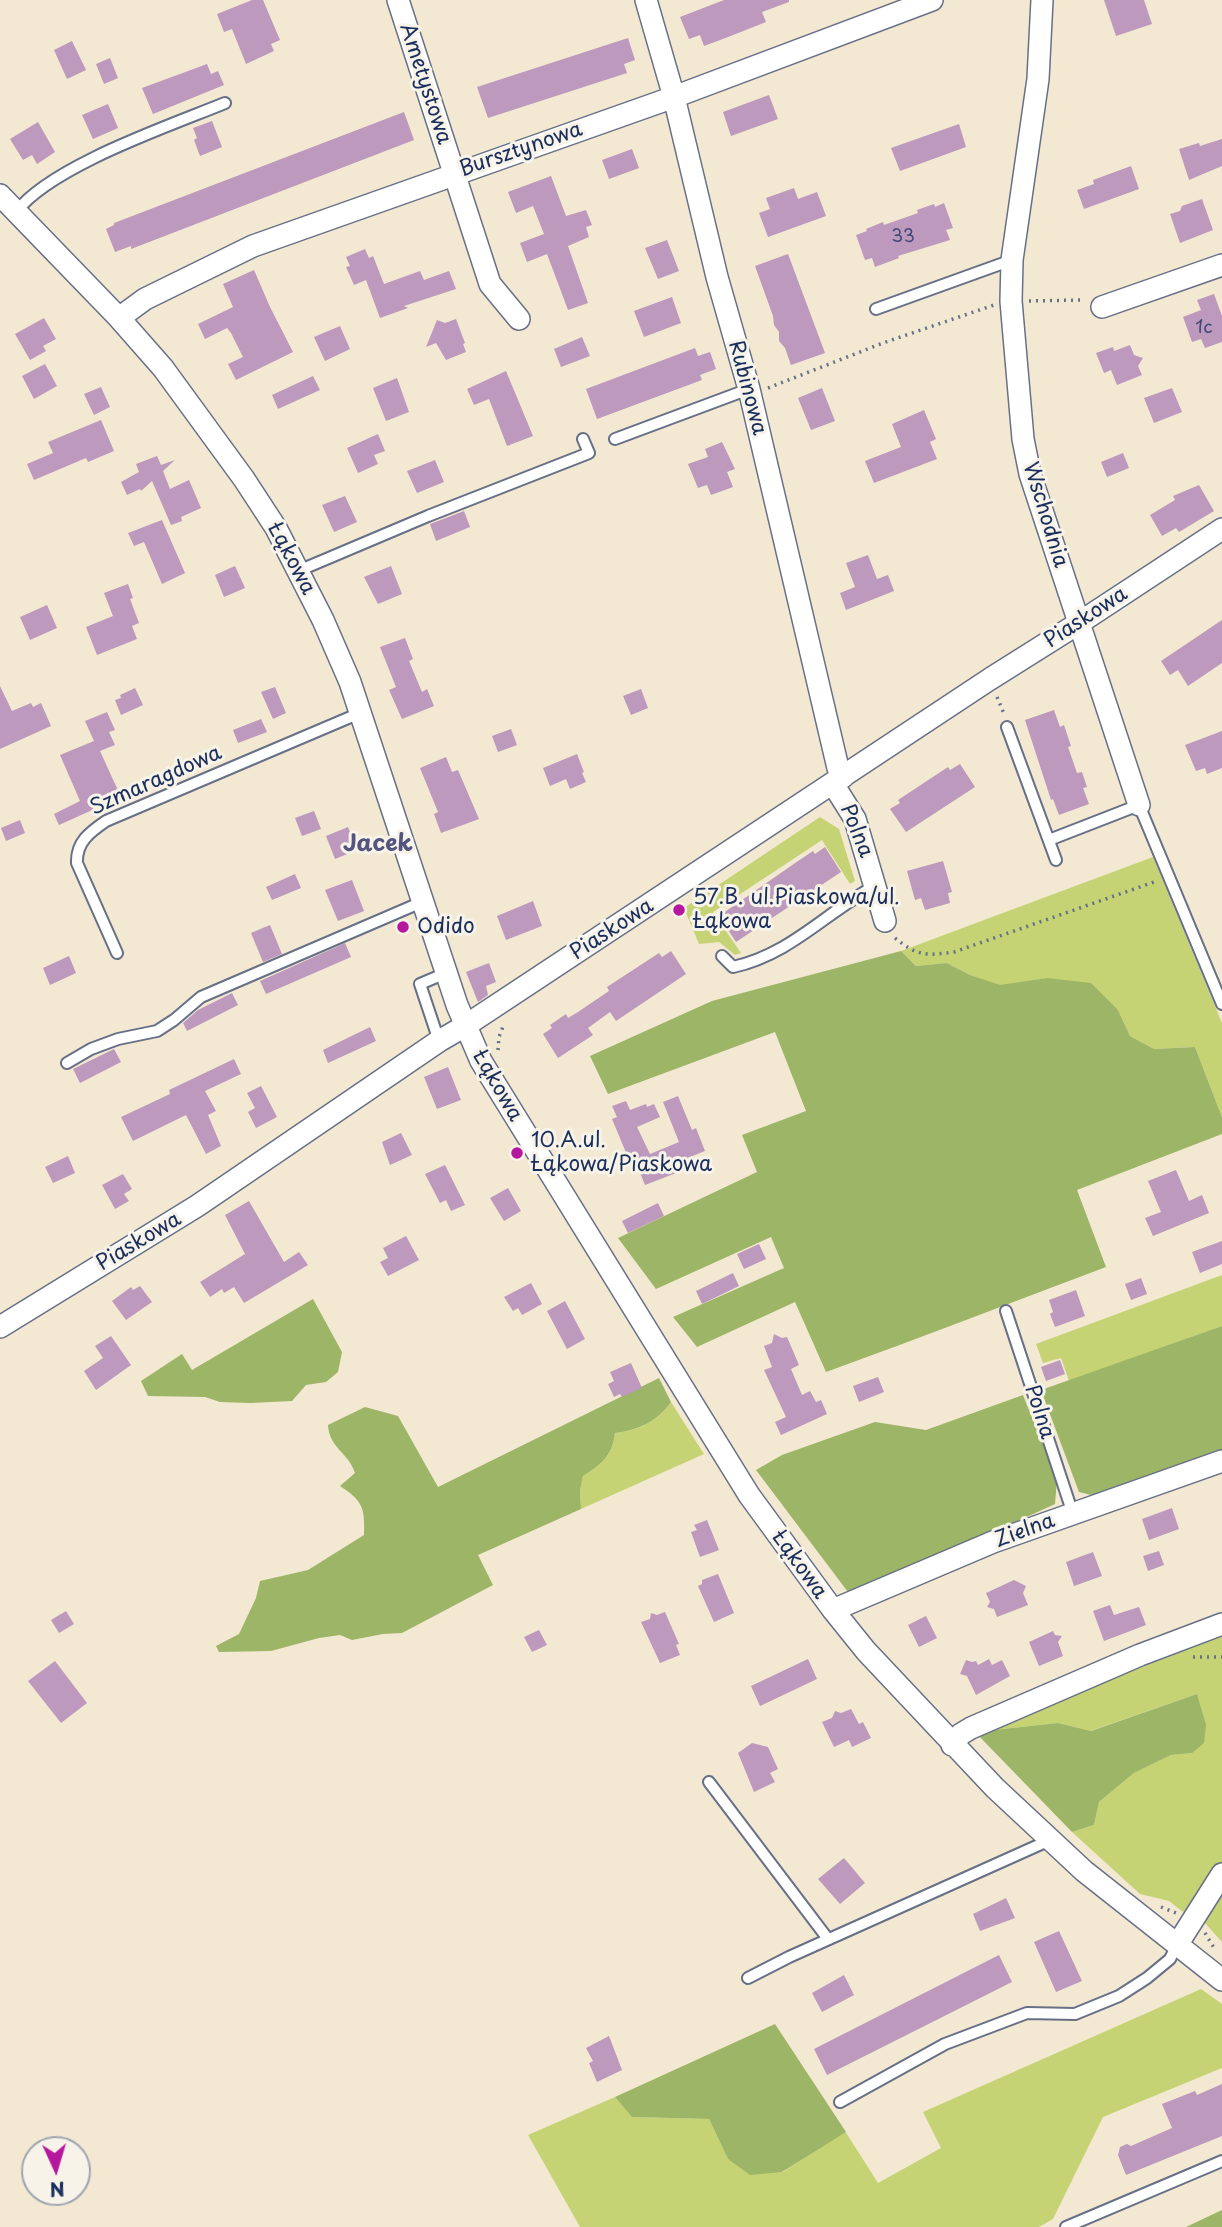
<!DOCTYPE html>
<html>
<head>
<meta charset="utf-8">
<style>
	body { margin:0 }
	#map { position:relative; width:1222px; height:2227px; overflow:hidden; background:#f3e8d2; font-family:"Playpen Sans",sans-serif }
	canvas { display:block }
	.north { position:absolute; left:21px; top:2136px; width:70px; height:70px; box-sizing:border-box; background:#f7f3e8; border:2px solid #9fa5b1; border-radius:50%; rotate:176deg; font-size:19px; font-weight:700; line-height:28px; text-align:center; color:#1b2f5e }
	.north::after { content:''; display:block; margin:auto; width:24px; height:32px; background:#b5179e; clip-path:polygon(50% 0,100% 100%,50% 72%,0 100%) }
</style>
</head>
<body>
<div id="map">
<canvas width="1222" height="2227"></canvas>
<div class="north">N</div>
</div>
<script>
const ctx = document.querySelector('canvas').getContext('2d');
ctx.lineJoin = 'round';
function fill(path, color) { ctx.fillStyle = color; ctx.fill(path, 'evenodd'); }
function stroke(path, color, width, dash) { ctx.strokeStyle = color; ctx.lineWidth = width; ctx.lineCap = dash ? 'butt' : 'round'; ctx.setLineDash(dash || []); ctx.stroke(path); }
function label(font, color, halo, rows, align = 'center') {
  ctx.font = font + ' "Playpen Sans",sans-serif'; ctx.lineWidth = 6; ctx.setLineDash([]); ctx.textBaseline = 'middle'; ctx.strokeStyle = halo; ctx.fillStyle = color; for (const [text, x, y, turn = 0] of rows) {
    ctx.save(); ctx.translate(x, y); ctx.rotate((+turn || 0) * Math.PI / 180); ctx.textAlign = isNaN(turn) ? turn : align; if (halo) ctx.strokeText(text, 0, 0); ctx.fillText(text, 0, 0); ctx.restore();
  }
}
const green = new Path2D(`
	M820 817 839 829 855 881 850 884 822 840 713 912 741 953 735 955 719 942 699 944 684 908Z
	M1153 857 1222 1023V1117L1195 1047 1154 1049 1130 1036 1118 1010 1047 978 1000 986 970 975 947 963 916 966 901 951Z
	M1222 1275V1326L1069 1381 1061 1358 1043 1363 1036 1344Z
	M671 1402 704 1454 581 1509 580 1489 583 1476C602 1464 612 1456 615 1433 638 1430 656 1423 671 1402Z
	M1222 1636V1862L1196 1903 1183 1912 1169 1901 1140 1894 1072 1832 1094 1825 1099 1802 1134 1773 1171 1755 1192 1753 1197 1694 1090 1731 1058 1723 975 1732Z
	M1222 1894V1942L1204 1922Z
	M1201 1989 1222 2004V2068L1103 2117 1053 2219 1039 2227H580L528 2135 615 2097 633 2117 709 2119 728 2159 783 2172 845 2131 878 2183 941 2148 923 2112Z`);
const forest = new Path2D(`
	M901 951 916 966 947 963 970 975 1000 985 1047 978 1091 983 1118 1010 1130 1036 1154 1049 1195 1047 1222 1117V1134L1077 1190 1106 1267C1012 1302 920 1338 826 1372L795 1302 697 1347 673 1317 784 1268 771 1237 656 1289 618 1238 757 1172 742 1135 806 1111 775 1032 608 1094 590 1056 712 1001Z
	M313 1299 342 1352 338 1372 326 1382 306 1385 292 1401 251 1403 220 1402 205 1397 148 1396 141 1381 182 1354 192 1370Z
	M1222 1326V1453L1095 1496 1079 1492 1041 1390Z
	M659 1378 671 1402C657 1422 638 1430 615 1433 612 1456 602 1464 583 1476L580 1490 581 1509 478 1555 493 1585 402 1633 383 1634 352 1640 340 1635 319 1638 271 1651 219 1652 216 1646 239 1634 256 1598 260 1581 308 1570 364 1535C365 1508 363 1501 340 1486L355 1473C349 1453 329 1448 328 1425L365 1407 398 1416 438 1487Z
	M1023 1395 1057 1480 1055 1504 854 1596H851L756 1470 782 1455 875 1422 926 1430Z
	M1197 1694 1206 1725 1204 1743 1192 1753 1171 1755 1134 1773 1099 1802 1094 1825 1072 1832 975 1732 1058 1723 1091 1731Z
	M775 2024 846 2132 782 2172 750 2175 728 2159 709 2119 632 2117 615 2097Z
	M1222 2210V2227H1186Z`);
const building = new Path2D(`
	M252 0H263L280 40 271 44 274 51 246 64 232 29 224 32 217 14Z
	M724 0H789V2L762 12 766 22 723 39 704 46 700 35 689 39 680 17Z
	M1104 0H1144L1152 24 1116 36Z
	M628 38 635 60 624 64 627 73 488 118 477 87Z
	M72 41 86 70 67 79 54 50Z
	M110 58 118 78 104 84 96 64Z
	M207 64 211 74 218 71 224 85 153 114 142 88Z
	M769 95 778 119 731 136 723 112Z
	M108 104 118 128 93 139 82 115Z
	M404 112 414 140 131 249V246L115 252 106 229 114 225V223Z
	M212 121 222 147 200 156 194 140 197 138 193 128Z
	M38 122 55 152 37 164 32 155 23 160 10 139Z
	M959 124 966 147 900 171 891 148Z
	M1222 139V166L1189 180 1179 149 1199 143 1200 146Z
	M632 149 639 168 609 179 602 160Z
	M1131 166 1139 189 1084 209 1077 190 1094 184 1093 180Z
	M551 176 566 216 586 210 592 225 586 227 589 237 568 246 588 303 568 310 547 254 527 262 520 243 544 234 533 206 516 213 508 192Z
	M794 188 798 199 817 192 826 216 768 237 759 213 770 209 766 198Z
	M1202 199 1213 230 1180 243 1170 214 1180 211 1182 206Z
	M944 203 953 228 946 230 950 240 898 256 899 258 875 267 872 258 865 260 856 235 867 231 866 229 883 222 884 225 918 213 917 210 934 204 935 207Z
	M667 240 679 271 658 279 645 248Z
	M365 249 369 258 373 256 384 284 420 271 424 280 449 271 456 289 404 306 408 308 380 318 366 280 354 285 346 267 350 266 346 257Z
	M788 254 825 353 791 365 785 348 779 341V332L774 325 773 316 755 266Z
	M254 270 270 307 293 352 236 380 228 364 243 357 231 333 227 328 205 339 198 324 233 307 223 284Z
	M1214 294 1222 316V342L1205 348 1201 339 1192 342 1183 317 1201 310 1197 300Z
	M672 297 681 323 644 337 634 311Z
	M44 318 56 339 43 346 46 351 30 360 15 334Z
	M456 319 465 343 463 344 466 352 446 360 436 343 426 347 437 320 445 323Z
	M340 326 350 349 325 361 314 337Z
	M582 337 590 356 561 367 554 349Z
	M1130 345 1134 355 1143 358 1138 366 1142 375 1117 385 1111 370 1104 373 1096 353 1113 347 1114 351Z
	M695 348 698 356 710 352 716 369 700 375 702 380 597 419 586 389Z
	M45 364 57 386 34 399 22 376Z
	M506 371 533 436 507 446 489 399 474 405 467 389Z
	M313 376 320 390 278 409 272 395Z
	M397 378 409 412 386 421 373 388Z
	M101 387 110 407 94 415 84 394Z
	M822 388 835 421 811 430 798 398Z
	M1172 388 1182 412 1154 423 1144 398Z
	M924 410 936 439 930 442 937 459 874 483 865 461 901 447 892 424Z
	M101 420 114 451 88 462 86 458 34 480 27 464 53 453 48 442Z
	M378 434 385 451 374 455 378 464 358 473 347 448Z
	M722 442 735 469 727 472 733 487 711 495 707 485 698 488 688 464 708 457 705 449Z
	M1123 453 1129 468 1107 477 1101 462Z
	M157 456 161 465 175 460 163 471 170 489 189 480 201 508 181 517 182 521 171 525 152 481 141 491 140 489 127 495 121 482 139 472 136 464Z
	M435 460 444 482 417 493 407 471Z
	M1199 485 1214 511 1179 532 1176 528 1162 536 1150 515 1175 500 1173 496Z
	M345 496 357 522 334 532 322 505Z
	M464 511 470 527 436 541 430 524Z
	M162 520 185 573 162 584 144 542 134 546 128 533Z
	M868 555 877 579 888 575 894 591 846 610 840 593 855 587 846 563Z
	M235 566 245 588 224 597 215 575Z
	M391 566 402 594 378 604 364 577Z
	M128 584 133 598 130 599 139 623 132 626 137 639 97 655 86 627 113 616 104 593Z
	M47 605 57 628 30 640 20 617Z
	M1222 620V663L1188 686 1178 670 1170 675 1161 661Z
	M405 638 413 659 409 661 422 692 427 689 434 706 402 719 389 690 396 687 380 647Z
	M0 686 12 711 31 703 33 707 41 703 51 726 0 749Z
	M275 687 286 713 273 719 261 692Z
	M135 688 143 705 121 715 115 700 121 698 120 695Z
	M641 689 648 708 631 715 623 696Z
	M1054 710 1060 727 1064 725 1071 746 1068 747 1077 773 1082 772 1087 787 1083 788 1089 804 1059 815 1053 799 1051 800 1025 720Z
	M107 712 115 730 109 732 115 745 100 751 121 797 59 825 54 814 80 801 60 755 94 741 85 721Z
	M261 719 267 732 238 743 233 730Z
	M511 729 517 745 498 752 492 736Z
	M1222 731V768L1207 774 1205 768 1196 771 1185 745Z
	M577 754 584 772 582 773 586 782 570 789 566 779 550 786 543 768Z
	M446 757 452 772 458 770 479 819 441 833 434 814 438 812 420 768Z
	M960 764 975 787 906 832 890 809 900 803 898 800 948 767 950 770Z
	M314 811 321 829 302 836 295 818Z
	M20 820 25 833 6 841 1 828Z
	M348 827 357 850 335 859 326 836Z
	M825 847 841 872 736 942 719 916 798 861 813 851 815 854Z
	M943 861 952 892 948 893 950 903 925 910 921 898 915 900 907 871Z
	M295 874 301 888 272 900 266 887Z
	M352 880 364 911 338 921 325 890Z
	M533 901 542 926 506 940 497 916Z
	M270 925 282 954 263 962 251 933Z
	M345 943 351 957 266 994 260 981Z
	M671 951 686 974 616 1021 610 1012 588 1028 593 1035 558 1058 543 1034 552 1028 550 1025 566 1014 568 1018 578 1012 609 991 607 987 659 953 662 957Z
	M69 956 76 973 50 985 43 968Z
	M489 963 496 982 486 986 488 995 478 1002 466 972Z
	M232 993 238 1005 187 1031 183 1023 198 1010Z
	M370 1027 376 1041 328 1063 323 1050Z
	M114 1049 121 1062 80 1083 73 1069Z
	M234 1059 241 1074 205 1091 216 1111 208 1115 221 1146 206 1154 186 1115 133 1141 121 1117 170 1094 169 1090Z
	M448 1067 461 1100 437 1109 424 1077Z
	M261 1086 277 1117 256 1128 248 1112 255 1108 247 1093Z
	M678 1096 692 1130 696 1128 705 1151 685 1159 689 1168 645 1185 637 1165 632 1167 612 1119 617 1117 612 1106 626 1101 630 1110 646 1104 647 1107 654 1104 660 1117 637 1127 650 1154 679 1142 663 1102Z
	M401 1133 412 1155 390 1165 382 1142Z
	M68 1156 75 1173 53 1183 45 1167Z
	M445 1165 465 1205 451 1211 446 1200 440 1203 425 1174Z
	M1176 1170 1189 1201 1202 1195 1209 1213 1153 1236 1145 1218 1161 1212 1148 1181Z
	M123 1174 132 1189 124 1194 129 1201 115 1209 102 1185Z
	M508 1188 521 1211 504 1221 490 1198Z
	M249 1201 284 1262 299 1252 308 1265 244 1303 234 1287 224 1293 222 1289 210 1297 200 1282 245 1254 225 1215Z
	M658 1203 664 1216 628 1233 622 1221Z
	M406 1236 419 1260 388 1276 380 1262 388 1258 383 1248Z
	M1222 1241V1264L1200 1273 1192 1252Z
	M759 1244 766 1259 744 1269 737 1254Z
	M733 1273 739 1286 702 1304 696 1291Z
	M1141 1278 1147 1294 1131 1300 1125 1284Z
	M531 1283 542 1304 522 1315 518 1308 513 1311 504 1297Z
	M140 1286 152 1302 126 1320 112 1301 131 1287 133 1290Z
	M1076 1290 1085 1316 1055 1327 1050 1314 1053 1312 1049 1300Z
	M565 1301 585 1339 567 1349 547 1311Z
	M774 1334 782 1338 787 1337 799 1365 791 1369 802 1395 810 1391 816 1402 821 1400 827 1414 781 1435 775 1422 786 1417 764 1370 772 1367 764 1346 772 1343Z
	M111 1336 131 1365 96 1390 84 1371 103 1358 95 1346Z
	M1060 1360 1065 1374 1046 1381 1041 1367Z
	M631 1363 642 1388 622 1397 620 1394 614 1397 608 1384 614 1381 610 1372Z
	M878 1377 884 1392 859 1402 853 1386Z
	M1172 1508 1179 1529 1149 1540 1142 1519Z
	M707 1520 719 1550 700 1557 691 1532 697 1530 694 1525Z
	M1159 1551 1164 1565 1148 1571 1143 1556Z
	M1093 1552 1102 1576 1074 1586 1066 1562Z
	M718 1574 734 1613 714 1622 698 1586 702 1584V1580Z
	M1014 1580 1026 1586 1023 1593 1028 1605 997 1617 994 1609 987 1607 990 1602 986 1593Z
	M1110 1605 1114 1615 1139 1607 1146 1625 1104 1641 1093 1611Z
	M66 1611 74 1624 59 1633 51 1620Z
	M665 1612 679 1644 676 1645 680 1655 660 1663 641 1622 650 1619 651 1613 657 1615Z
	M926 1616 937 1638 919 1647 908 1625Z
	M539 1630 547 1645 532 1652 524 1637Z
	M1053 1631 1055 1635 1062 1636 1058 1642 1063 1656 1039 1666 1029 1642Z
	M808 1659 817 1679 760 1706 751 1686Z
	M989 1659 992 1665 1002 1660 1010 1676 976 1695 967 1676 960 1674 966 1660 972 1662 976 1661 978 1665Z
	M55 1661 87 1703 61 1723 28 1681Z
	M851 1709 859 1724 863 1722 871 1738 852 1747 849 1740 834 1747 822 1722 832 1718 835 1711 841 1713Z
	M752 1743 768 1747 778 1769 770 1773 775 1782 754 1792 738 1753Z
	M844 1858 865 1883 840 1904 818 1879Z
	M1006 1898 1015 1918 980 1931 973 1914Z
	M1059 1931 1082 1981 1056 1992 1034 1942Z
	M999 1955 1012 1982 827 2075 814 2049Z
	M844 1975 854 1995 822 2012 812 1993Z
	M609 2036 622 2070 597 2082 589 2063 593 2061 586 2048Z
	M1222 2084V2136L1126 2175 1118 2155 1120 2147 1127 2144 1131 2146 1172 2128 1162 2104 1195 2091 1197 2095Z`);
const path = new Path2D(`
	M1029 301 1084 300
	M768 388 883 343 994 305
	M997 697 1005 716
	M895 938C917 956 926 956 954 952L1157 881
	M498 1050 499 1037 504 1024
	M1193 1657H1222
	M1161 1907 1176 1913
	M1205 1933 1214 1948`);
const lane = new Path2D(`
	M16 212C51 166 169 126 225 103
	M876 309 1012 260
	M615 439 749 389
	M298 571 428 516 589 453 583 439
	M1007 727 1056 860
	M1049 840 1139 805 1222 1004
	M117 953 77 863C76 842 90 832 106 821L360 713
	M722 956 733 967C791 954 825 913 875 886
	M439 1041 420 984 446 973
	M67 1063 91 1049 118 1039 157 1031 174 1020 201 997 422 902
	M1006 1311 1073 1514
	M709 1782 828 1939
	M748 1978 789 1957 1050 1840
	M840 2102 945 2044 1027 2013 1075 2014 1119 1996 1147 1978 1170 1959 1177 1945
	M1066 2227 1222 2161`);
const street = new Path2D(`
	M398 0 490 284 519 319
	M646 0 674 97 717 277 749 389 838 768 843 777
	M1042 0 1038 79 1012 260 1011 301 1023 439 1030 474 1139 805
	M0 195 119 318 163 368 244 479 276 528 323 620 350 682 457 1005 481 1061 749 1495 833 1610 866 1651 995 1788 1084 1871 1222 1980
	M1102 307 1222 265
	M119 318 145 299 253 246 674 97 932 0
	M833 784 855 819 885 921
	M0 1327 197 1206 439 1041 465 1026 990 679 1079 623 1222 529
	M833 1610 993 1542 1222 1461
	M952 1745 961 1734 971 1728 1140 1655 1222 1624
	M1177 1945 1222 1874`);
const markers = [
	[679,910,7,"#b5179e"],
	[403,927,7,"#b5179e"],
	[517,1153,7,"#b5179e"]
];
const numberNames = [
	["33",903,237],
	["1c",1204,328]
];
const streetNames = [
	["Ametystowa",425,84,72],
	["Bursztynowa",521,150,-19],
	["Rubinowa",747,388,75],
	["Wschodnia",1045,515,73],
	["Łąkowa",291,559,62],
	["Piaskowa",1086,618,-33],
	["Szmaragdowa",156,781,-24],
	["Polna",856,831,68],
	["Piaskowa",612,930,-33],
	["Łąkowa",497,1086,60],
	["Piaskowa",139,1242,-31],
	["Polna",1039,1412,72],
	["Zielna",1025,1531,-20],
	["Łąkowa",799,1565,54]
];
const poiNames = [
	["57.B. ul.Piaskowa/ul.",693,898],
	["Łąkowa",693,922],
	["Odido",417,927],
	["10.A.ul.",531,1141],
	["Łąkowa/Piaskowa",531,1165]
];
const neighbourhoodNames = [
	["Jacek",378,845]
];
fill(green, '#c6d374');
fill(forest, '#9cb566');
fill(building, '#bc99bd');
stroke(lane, '#677087', 14);
stroke(street, '#677087', 24);
stroke(path, '#677087', 3.5, [2, 5]);
stroke(lane, '#fff', 10);
stroke(street, '#fff', 21);
for (const [x, y, r, color] of markers) { const dot = new Path2D(); dot.arc(x, y, r, 0, 2 * Math.PI); ctx.fillStyle = color; ctx.fill(dot); stroke(dot, '#f7f3e8', 2.5); }
label('18px', '#434a76', null, numberNames);
label('21px', '#1b2f5e', '#f7f3e8', streetNames);
label('21px', '#1b2f5e', '#f7f3e8', poiNames, 'left');
label('bold 23px', '#53547f', '#f7f3e8', neighbourhoodNames);
</script>
</body>
</html>
